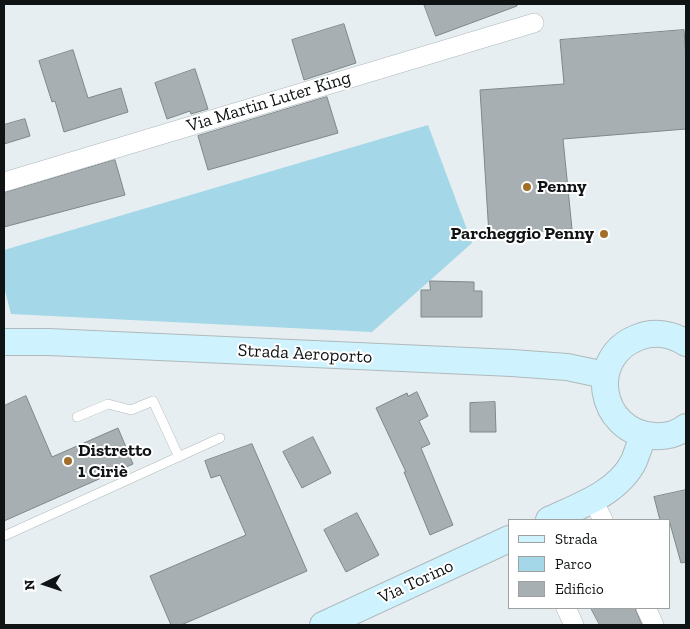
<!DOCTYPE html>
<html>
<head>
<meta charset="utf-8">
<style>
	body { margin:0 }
	#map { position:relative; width:690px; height:629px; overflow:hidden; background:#e6eef1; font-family:"Zilla Slab",serif }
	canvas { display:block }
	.frame { position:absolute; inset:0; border:5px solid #101314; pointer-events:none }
	.legend { position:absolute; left:508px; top:519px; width:162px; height:90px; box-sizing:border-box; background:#fff; border:1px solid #9fa1a1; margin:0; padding:6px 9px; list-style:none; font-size:15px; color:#101314 }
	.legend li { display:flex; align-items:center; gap:10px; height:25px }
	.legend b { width:25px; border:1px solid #9fa1a1 }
	.north { position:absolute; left:20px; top:559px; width:50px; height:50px; -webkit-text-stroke:4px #fff; paint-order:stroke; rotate:266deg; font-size:14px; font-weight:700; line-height:20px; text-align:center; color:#101314 }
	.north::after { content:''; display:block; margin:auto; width:18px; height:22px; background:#101314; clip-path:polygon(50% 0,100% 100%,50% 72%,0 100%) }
</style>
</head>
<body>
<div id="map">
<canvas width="690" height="629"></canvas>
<div class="frame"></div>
<ul class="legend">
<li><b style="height:6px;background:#cef3fe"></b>Strada</li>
<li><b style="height:14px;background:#a4d7e7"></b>Parco</li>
<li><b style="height:14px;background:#a7afb2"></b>Edificio</li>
</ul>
<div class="north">N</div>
</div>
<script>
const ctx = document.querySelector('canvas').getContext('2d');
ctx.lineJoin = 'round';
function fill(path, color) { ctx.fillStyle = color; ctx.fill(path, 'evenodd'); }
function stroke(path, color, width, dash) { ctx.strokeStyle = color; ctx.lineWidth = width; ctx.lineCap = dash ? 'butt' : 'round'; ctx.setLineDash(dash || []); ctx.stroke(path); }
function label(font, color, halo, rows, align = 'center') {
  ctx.font = font + ' "Zilla Slab",serif'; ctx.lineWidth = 4; ctx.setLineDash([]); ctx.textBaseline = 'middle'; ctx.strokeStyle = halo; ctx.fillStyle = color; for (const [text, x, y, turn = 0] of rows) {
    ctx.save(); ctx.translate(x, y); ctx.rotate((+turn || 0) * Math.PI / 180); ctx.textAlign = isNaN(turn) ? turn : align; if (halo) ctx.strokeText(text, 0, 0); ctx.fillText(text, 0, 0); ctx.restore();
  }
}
const green = new Path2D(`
	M428 125 472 243 372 332 11 314 4 287V250Z`);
const building = new Path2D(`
	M424 4H517V6L436 36Z
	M344 24 356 63 304 80 292 40Z
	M684 30 686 58V129L563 139 572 229 489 235 480 90 564 84 560 40Z
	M73 50 88 98 121 88 128 112 64 132 55 101 52 102 39 61Z
	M195 69 208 109 191 114 190 111 167 119 155 83Z
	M327 97 338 133 208 170 198 136Z
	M25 119 30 136 4 144V125Z
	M115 160 125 195 4 227V193Z
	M430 281 474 282V291H482V317H421V290H430Z
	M417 392 428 416 419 421 430 444 421 448 453 525 430 535 404 472H406L376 408 407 393 408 396Z
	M26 396 52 457 118 428 133 464 4 521V406Z
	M495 402 496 432H470V403Z
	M313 437 331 473 302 488 283 452Z
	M252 444 307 571 181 625H171L150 576 246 535 220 475 211 478 205 461Z
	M686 490V562L681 563 669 520H660L654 497Z
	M357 513 379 555 346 572 324 530Z
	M591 608H635L642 625H600Z`);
const lane = new Path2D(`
	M77 417 108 404 131 410 153 401 179 457
	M4 536 220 438`);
const street = new Path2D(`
	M4 182 534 23
	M593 500 603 520
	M566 608 574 625
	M646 608 654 625`);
const secondary = new Path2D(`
	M4 342H49L512 363 567 367 605 375
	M686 343C672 334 655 331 639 337 586 356 598 432 654 436 666 437 677 434 686 427
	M549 520C579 506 618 493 634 461 637 453 640 444 643 436
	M323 625 509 539`);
const markers = [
	[527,187,5,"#a36e28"],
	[604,234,5,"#a36e28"],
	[68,461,5,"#a36e28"]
];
const streetNames = [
	["Via Martin Luter King",269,102,-17],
	["Strada Aeroporto",305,354,3],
	["Via Torino",416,582,-25]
];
const poiNames = [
	["Penny",537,187],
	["Parcheggio Penny",594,234,"right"],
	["Distretto",78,451],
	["1 Ciriè",78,472]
];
fill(green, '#a4d7e7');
fill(building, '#a7afb2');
stroke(building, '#7f878a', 1);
stroke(lane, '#b0b9bb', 10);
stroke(street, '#b0b9bb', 20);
stroke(secondary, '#b0b9bb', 28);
stroke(lane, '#fff', 9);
stroke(street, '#fff', 19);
stroke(secondary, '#cef3fe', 26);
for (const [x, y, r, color] of markers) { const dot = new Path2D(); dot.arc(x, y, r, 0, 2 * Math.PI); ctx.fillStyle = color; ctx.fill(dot); stroke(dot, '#fff', 2); }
label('18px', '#101314', '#fff', streetNames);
label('bold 18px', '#101314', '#fff', poiNames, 'left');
</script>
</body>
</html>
